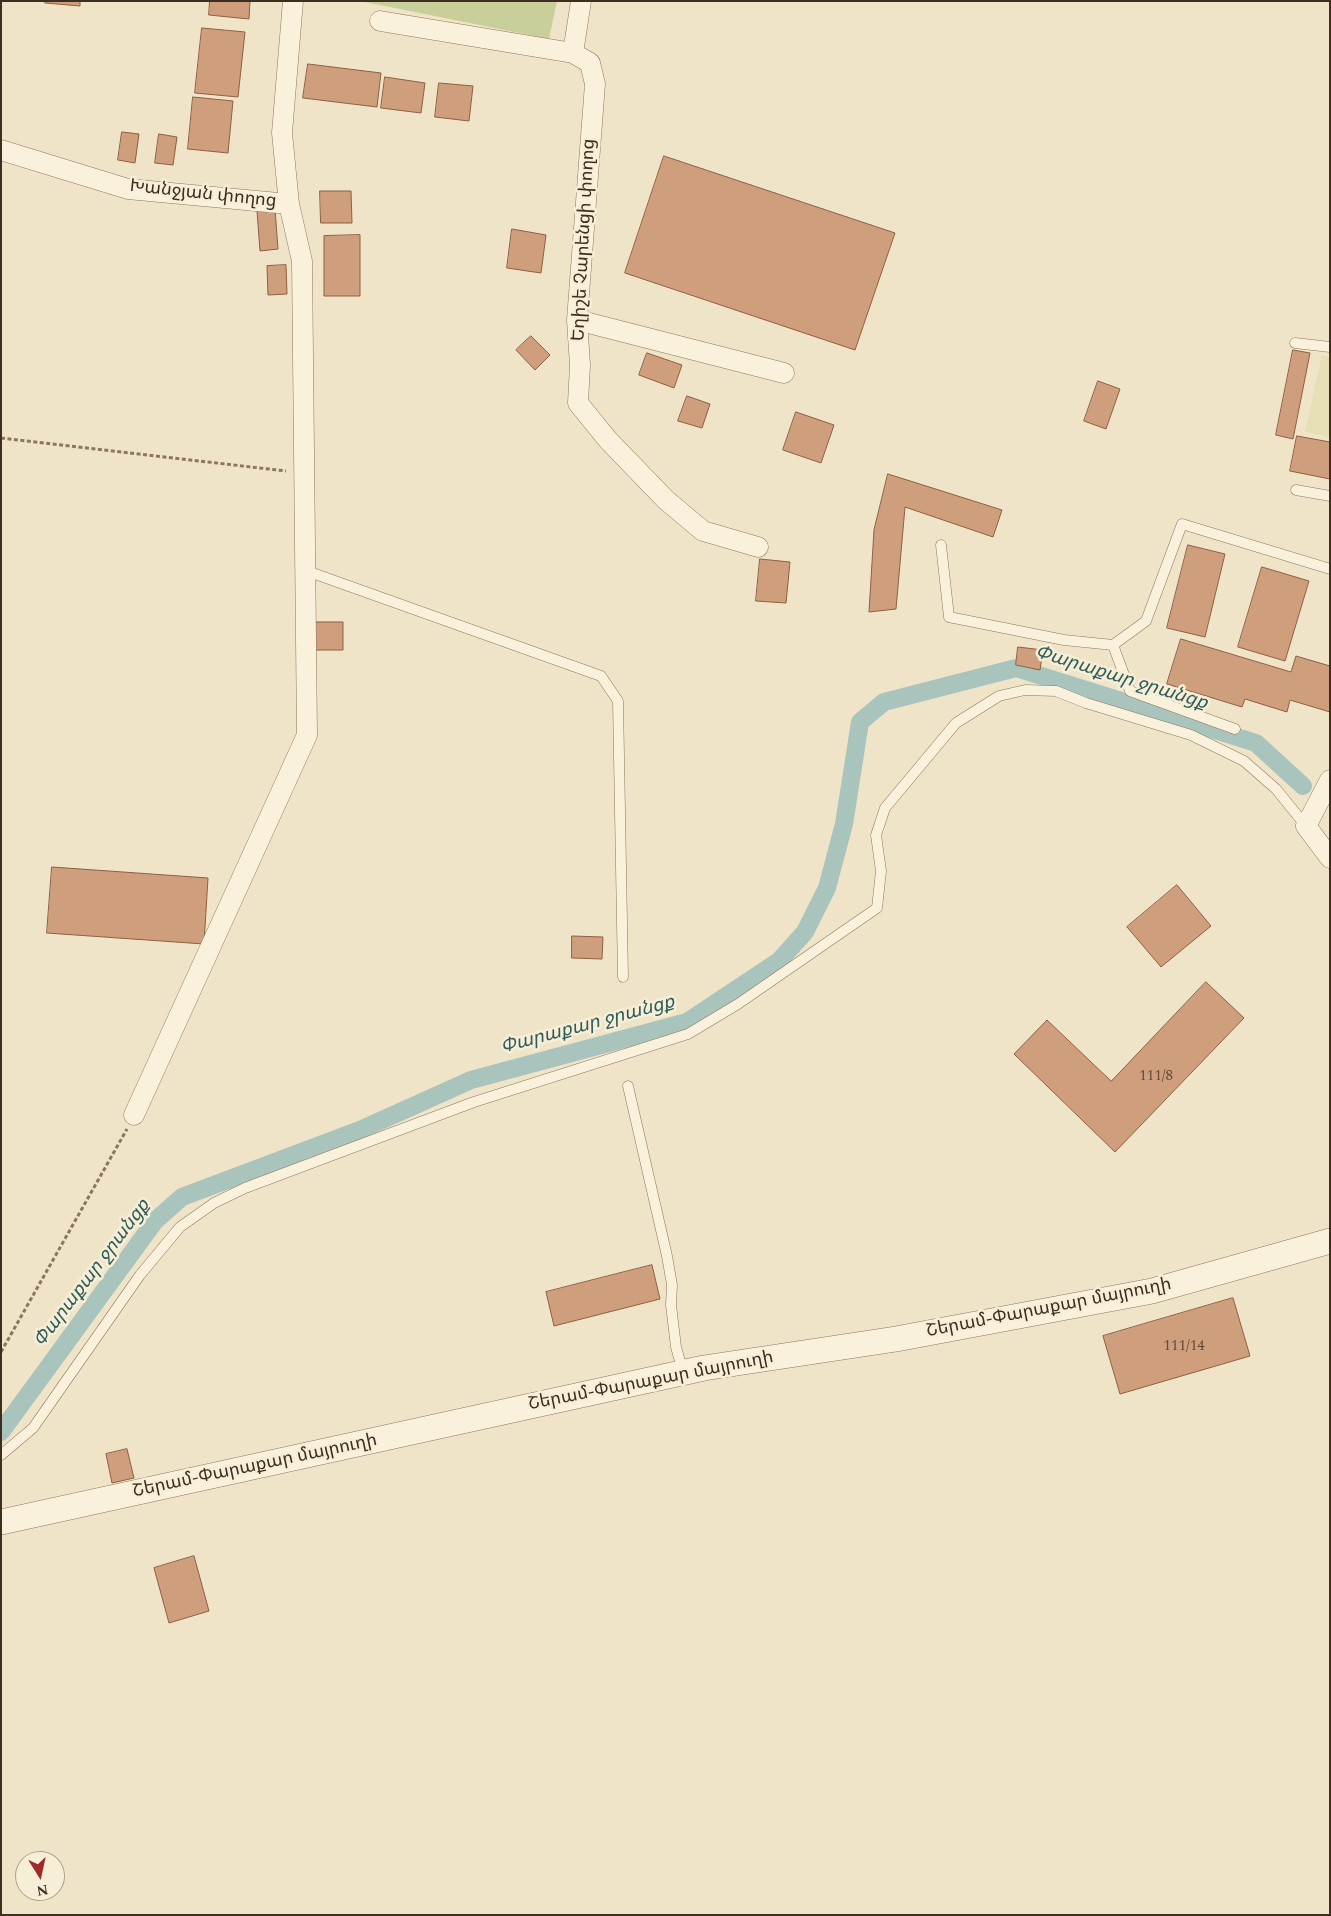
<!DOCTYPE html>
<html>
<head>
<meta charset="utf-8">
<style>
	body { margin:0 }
	#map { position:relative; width:1331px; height:1916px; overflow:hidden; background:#f0e4c8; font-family:Spectral,serif }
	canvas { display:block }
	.frame { position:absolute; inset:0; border:2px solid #3d2e20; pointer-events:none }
	.north { position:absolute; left:15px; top:1851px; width:50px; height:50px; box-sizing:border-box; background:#f7eed8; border:1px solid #ada18e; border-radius:50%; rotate:170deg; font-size:14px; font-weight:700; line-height:20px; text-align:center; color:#3d2e20 }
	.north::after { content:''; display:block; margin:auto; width:18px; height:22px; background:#9e2a2b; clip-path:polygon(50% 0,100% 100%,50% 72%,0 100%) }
</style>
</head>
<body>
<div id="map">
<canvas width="1331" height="1916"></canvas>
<div class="frame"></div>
<div class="north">N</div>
</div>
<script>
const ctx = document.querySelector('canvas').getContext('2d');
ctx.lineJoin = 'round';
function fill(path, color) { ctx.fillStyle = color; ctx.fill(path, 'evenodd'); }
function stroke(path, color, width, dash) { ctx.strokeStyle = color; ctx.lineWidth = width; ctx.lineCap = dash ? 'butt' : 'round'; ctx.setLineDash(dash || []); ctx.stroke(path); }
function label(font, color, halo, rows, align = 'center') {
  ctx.font = font + ' Spectral,"Noto Sans Armenian",serif'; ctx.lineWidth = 5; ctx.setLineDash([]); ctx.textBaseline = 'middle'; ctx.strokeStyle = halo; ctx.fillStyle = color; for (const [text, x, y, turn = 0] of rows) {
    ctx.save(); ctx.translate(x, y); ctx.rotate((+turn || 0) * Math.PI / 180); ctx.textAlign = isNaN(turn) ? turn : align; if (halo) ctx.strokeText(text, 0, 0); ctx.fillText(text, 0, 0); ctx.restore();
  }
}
const farmland = new Path2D(`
	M1322 355 1330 357V437L1305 432Z`);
const green = new Path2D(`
	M360 1H557L549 39Z`);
const canal = new Path2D(`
	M1 1432 155 1221 182 1197 360 1130 471 1080 687 1022 779 961 805 932 827 888 844 824 860 722 884 702 1016 668 1256 743 1303 786`);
const building = new Path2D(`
	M46 1H80V6L45 3Z
	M210 1H250L249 19 209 15Z
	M202 28 245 32 238 97 195 93Z
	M308 64 381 73 377 107 303 98Z
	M385 77 425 83 421 113 381 108Z
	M439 83 473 86 469 121 435 117Z
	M193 97 233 101 228 153 188 149Z
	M122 132 139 134 135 163 118 160Z
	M159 134 177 137 173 165 155 163Z
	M664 156 895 233 855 350 625 273Z
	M320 191H351L352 223H321Z
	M275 209 278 249 260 251 257 211Z
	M512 229 546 235 541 273 507 268Z
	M360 235V296H324V236Z
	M286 265 287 294 268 295 267 266Z
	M531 336 550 355 535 370 516 350Z
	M1293 350 1310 353 1293 439 1276 435Z
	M647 353 682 365 674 388 639 375Z
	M1098 381 1120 389 1106 429 1084 421Z
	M687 396 710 404 702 428 678 421Z
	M796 412 834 425 821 463 783 450Z
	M1297 436 1330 442V479L1290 471Z
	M888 474 1002 510 993 537 905 507 896 609 869 612 874 530Z
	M1188 545 1225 554 1205 637 1167 628Z
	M760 559 790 562 786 603 756 601Z
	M1262 567 1309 581 1285 661 1238 647Z
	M311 622H343V650H311Z
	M1181 639 1291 672 1296 656 1330 666V712L1290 700 1287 712 1245 699 1242 707 1167 684Z
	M1018 647 1043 650 1040 670 1016 665Z
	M52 867 208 878 204 944 47 933Z
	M1177 885 1211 926 1161 967 1127 927Z
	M572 936 603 937 602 959 572 958Z
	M1206 982 1244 1018 1115 1152 1014 1054 1047 1020 1111 1081Z
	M652 1265 660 1299 554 1326 546 1292Z
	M1233 1298 1250 1356 1120 1394 1103 1336Z
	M127 1449 134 1478 112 1483 106 1454Z
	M194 1556 209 1611 169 1623 154 1568Z`);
const path = new Path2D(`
	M1 438 286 471
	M1 1352 127 1129`);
const service = new Path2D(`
	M1295 343 1330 347
	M1296 490 1330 496
	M941 545 949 617 1064 640 1113 645 1146 621 1182 524 1330 569
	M304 570 601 676 618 701 623 977
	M1113 645 1130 691 1235 729
	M628 1086 667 1256 672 1285 671 1305 676 1347 683 1372
	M1 1455 33 1428 140 1275 180 1227 214 1203 245 1188 474 1102 688 1034 738 1004 877 908 881 871 876 835 885 808 956 723 999 696 1025 690 1056 691 1086 703 1191 735 1244 761 1276 789 1306 826`);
const minor = new Path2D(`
	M581 1 573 53 590 63 595 84 577 320 580 365 578 403 608 440 666 500 703 531 758 547
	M380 21 573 53
	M1 150 128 189 289 204
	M577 320 784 373
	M1330 780 1306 826 1330 858
	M134 1115 307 735 302 261 289 204 282 133 293 1`);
const tertiary = new Path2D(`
	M1 1522 704 1368 896 1339 1152 1291 1330 1241`);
const numberNames = [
	["111/8",1156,1077],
	["111/14",1184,1347]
];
const streetNames = [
	["Խանջյան փողոց",203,195,6],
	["Եղիշե Չարենցի փողոց",585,240,-87],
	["Շերամ-Փարաքար մայրուղի",1049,1309,-11],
	["Շերամ-Փարաքար մայրուղի",651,1382,-11],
	["Շերամ-Փարաքար մայրուղի",255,1467,-12]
];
const waterNames = [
	["Փարաքար ջրանցք",1121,679,17],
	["Փարաքար ջրանցք",588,1026,-15],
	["Փարաքար ջրանցք",93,1274,-53]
];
fill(farmland, '#e6deb5');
fill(green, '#c9cf9b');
stroke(canal, '#a9c4bc', 18);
fill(building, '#cf9f7d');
stroke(building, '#8d5f41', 1);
stroke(service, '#8d765c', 11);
stroke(minor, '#8d765c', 21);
stroke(tertiary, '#8d765c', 26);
stroke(path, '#8d765c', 3, [4, 2.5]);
stroke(service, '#faf1dc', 10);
stroke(minor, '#faf1dc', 20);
stroke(tertiary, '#faf1dc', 25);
label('15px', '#624a37', null, numberNames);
label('18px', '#3d2e20', '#f7eed8', streetNames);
label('italic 19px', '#2f5d5a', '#f7eed8', waterNames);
</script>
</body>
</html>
